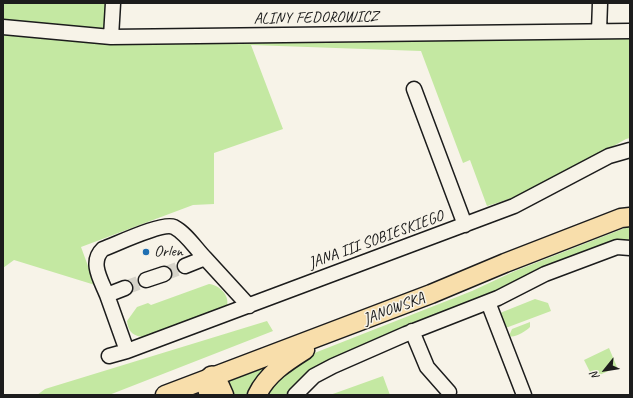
<!DOCTYPE html>
<html>
<head>
<meta charset="utf-8">
<style>
	body { margin:0 }
	#map { position:relative; width:633px; height:398px; overflow:hidden; background:#f7f3e8; font-family:Caveat,sans-serif }
	canvas { display:block }
	.frame { position:absolute; inset:0; border:4px solid #1c1c1c; pointer-events:none }
	.north { position:absolute; left:585px; top:350px; width:40px; height:40px; -webkit-text-stroke:3px #f7f3e8; paint-order:stroke; rotate:240deg; font-size:11px; font-weight:700; line-height:16px; text-align:center; color:#1c1c1c }
	.north::after { content:''; display:block; margin:auto; width:14px; height:18px; background:#1c1c1c; clip-path:polygon(50% 0,100% 100%,50% 72%,0 100%) }
</style>
</head>
<body>
<div id="map">
<canvas width="633" height="398"></canvas>
<div class="frame"></div>
<div class="north">N</div>
</div>
<script>
const ctx = document.querySelector('canvas').getContext('2d');
ctx.lineJoin = 'round';
function fill(path, color) { ctx.fillStyle = color; ctx.fill(path, 'evenodd'); }
function stroke(path, color, width, dash) { ctx.strokeStyle = color; ctx.lineWidth = width; ctx.lineCap = dash ? 'butt' : 'round'; ctx.setLineDash(dash || []); ctx.stroke(path); }
function label(font, color, halo, rows, align = 'center') {
  ctx.font = font + ' Caveat,sans-serif'; ctx.lineWidth = 3; ctx.setLineDash([]); ctx.textBaseline = 'middle'; ctx.strokeStyle = halo; ctx.fillStyle = color; for (const [text, x, y, turn = 0] of rows) {
    ctx.save(); ctx.translate(x, y); ctx.rotate((+turn || 0) * Math.PI / 180); ctx.textAlign = isNaN(turn) ? turn : align; if (halo) ctx.strokeText(text, 0, 0); ctx.fillText(text, 0, 0); ctx.restore();
  }
}
const green = new Path2D(`
	M3 3H107V27L102 32 3 23Z
	M3 34 98 43 630 38V138L626 139C581 164 537 192 487 206L470 160 463 163 421 51 251 45 283 129 214 153V204L193 205 81 247 95 285 14 260 3 268Z
	M630 226V242L410 328 291 395H264C276 377 298 361 317 352L472 291 515 271Z
	M209 284C219 285 230 295 227 306L220 310 145 337C134 337 128 332 127 321L137 307 148 303 151 305Z
	M535 299 548 303 551 311 503 329 499 315 500 313Z
	M267 321 273 331 109 395H37L45 389Z
	M530 322V327C525 332 515 338 509 336L512 329Z
	M609 348 617 367 593 378 584 360Z
	M276 362 251 395H229L223 382Z
	M383 376 390 395H330Z`);
const minorTunnel = new Path2D(`
	M164 274 185 266
	M125 288 146 280`);
const minor = new Path2D(`
	M3 27 111 37 630 31
	M599 31 600 3
	M111 37 113 3
	M414 89 465 225
	M185 266 205 258 249 306
	M146 280 164 274
	M125 288 107 295 127 351
	M107 295C101 280 89 262 103 249 117 244 162 222 174 227 186 233 196 249 205 258
	M488 302 524 395
	M412 331 427 367 449 392
	M109 356 127 351 514 206 609 156 630 150
	M295 395 314 376 333 366 406 334 498 298 545 274 617 247 630 248`);
const major = new Path2D(`
	M212 377 220 386 224 395
	M165 395 431 294 505 263 621 218 630 217
	M257 395C267 374 286 362 305 350`);
const highway = new Path2D(`
	M211 395 209 390 212 377`);
const markers = [
	[146,252,4,"#1f6fb2"]
];
const streetNames = [
	["ALINY FEDOROWICZ",316,18,-1],
	["JANA III SOBIESKIEGO",376,240,-20],
	["JANOWSKA",394,309,-21]
];
const poiNames = [
	["Orlen",154,252]
];
fill(green, '#c4e8a2');
stroke(minorTunnel, '#d6d3c9', 14, [14, 7]);
stroke(minor, '#1c1c1c', 17);
stroke(major, '#1c1c1c', 21);
stroke(highway, '#1c1c1c', 24);
stroke(minor, '#f7f3e8', 14);
stroke(major, '#f8deab', 18);
stroke(highway, '#f8deab', 21);
for (const [x, y, r, color] of markers) { const dot = new Path2D(); dot.arc(x, y, r, 0, 2 * Math.PI); ctx.fillStyle = color; ctx.fill(dot); stroke(dot, '#f7f3e8', 1.5); }
label('16px', '#1c1c1c', '#f7f3e8', streetNames);
label('16px', '#1c1c1c', '#f7f3e8', poiNames, 'left');
</script>
</body>
</html>
